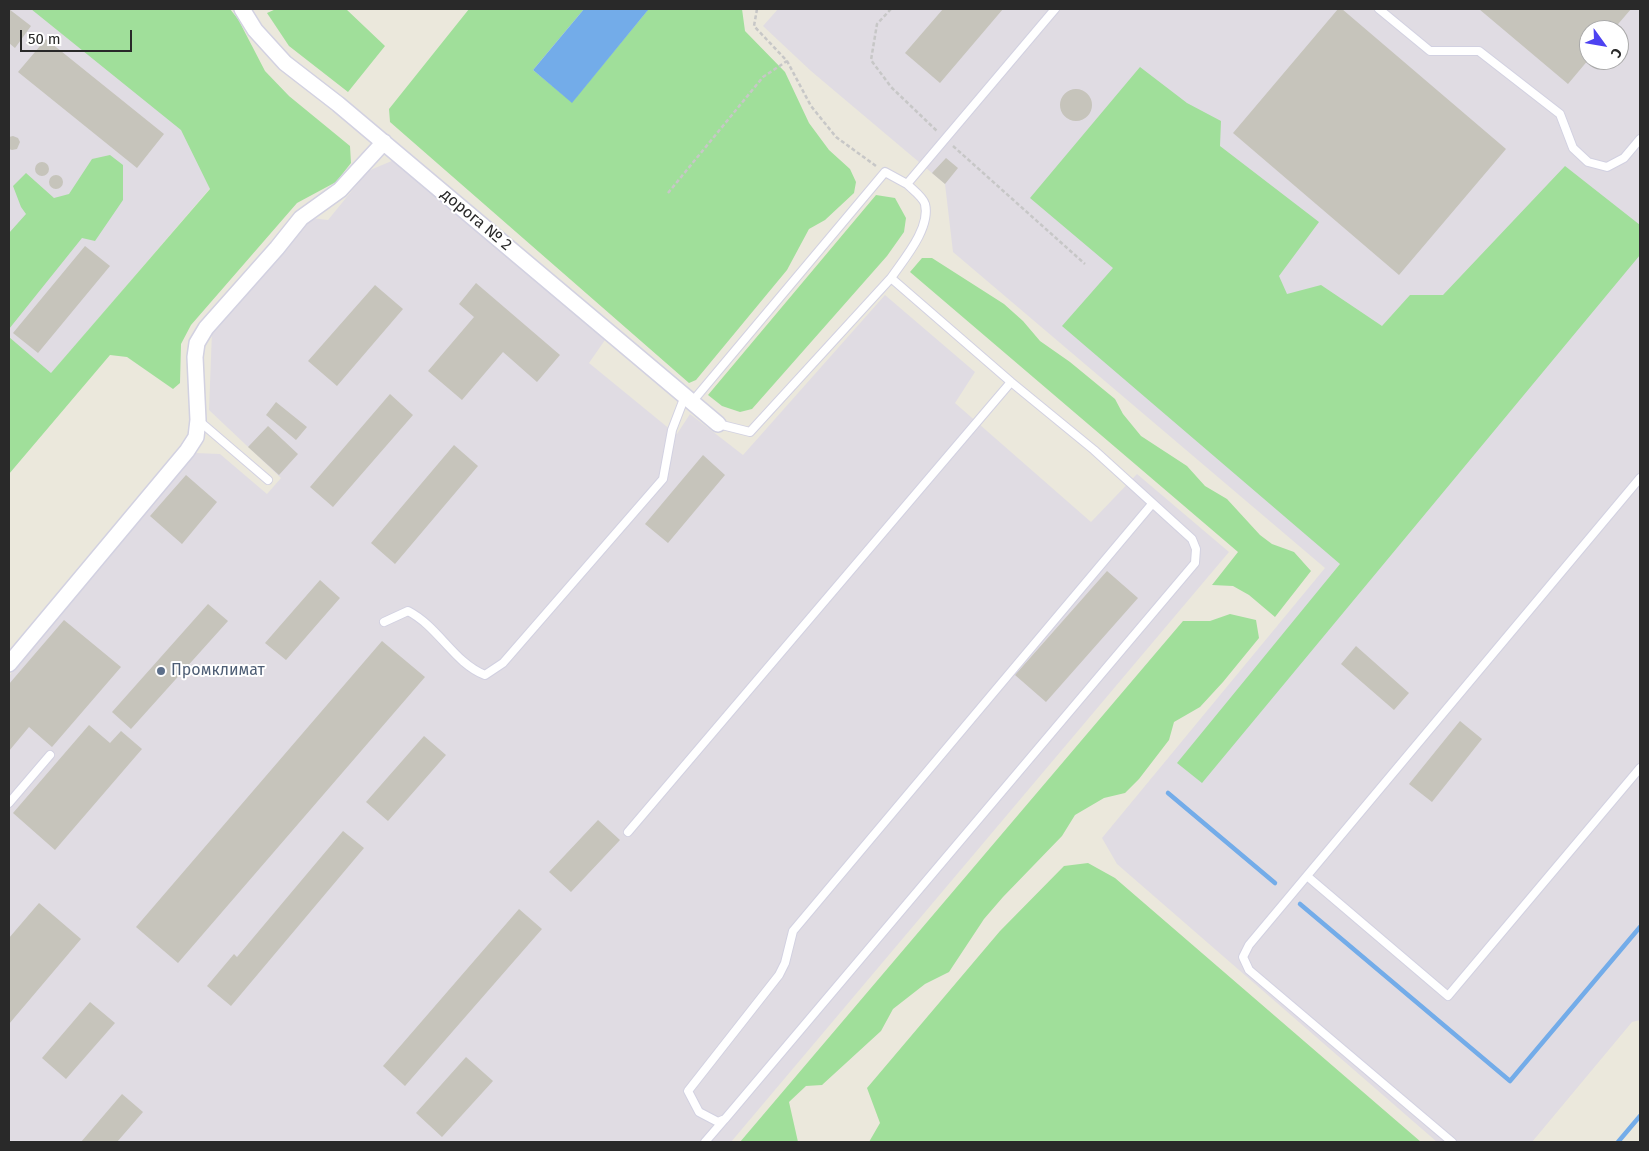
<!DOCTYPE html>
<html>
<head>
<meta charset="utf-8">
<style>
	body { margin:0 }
	#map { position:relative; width:1649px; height:1151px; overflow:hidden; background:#ebe8dc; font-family:"Fira Sans",sans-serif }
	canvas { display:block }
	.frame { position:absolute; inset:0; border:10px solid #292929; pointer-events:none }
	.north { position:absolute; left:1579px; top:20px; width:50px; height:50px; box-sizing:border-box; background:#fff; border:1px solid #a9a9a9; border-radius:50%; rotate:122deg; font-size:14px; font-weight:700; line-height:20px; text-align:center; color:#292929 }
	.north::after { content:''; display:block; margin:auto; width:18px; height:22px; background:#4d42f1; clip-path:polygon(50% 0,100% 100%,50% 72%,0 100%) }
	.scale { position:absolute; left:20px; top:30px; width:112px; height:22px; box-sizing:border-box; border:2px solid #292929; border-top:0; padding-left:6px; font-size:15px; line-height:18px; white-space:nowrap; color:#292929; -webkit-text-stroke:4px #fff; paint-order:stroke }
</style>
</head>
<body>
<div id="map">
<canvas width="1649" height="1151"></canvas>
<div class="frame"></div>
<div class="north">С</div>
<div class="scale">50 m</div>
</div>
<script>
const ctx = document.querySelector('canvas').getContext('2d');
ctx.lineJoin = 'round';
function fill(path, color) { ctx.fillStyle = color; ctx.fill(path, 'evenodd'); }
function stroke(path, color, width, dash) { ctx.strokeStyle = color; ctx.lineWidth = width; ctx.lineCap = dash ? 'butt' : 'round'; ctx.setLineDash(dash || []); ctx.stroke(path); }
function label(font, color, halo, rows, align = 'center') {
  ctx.font = font + ' "Fira Sans",sans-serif'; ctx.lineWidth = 4; ctx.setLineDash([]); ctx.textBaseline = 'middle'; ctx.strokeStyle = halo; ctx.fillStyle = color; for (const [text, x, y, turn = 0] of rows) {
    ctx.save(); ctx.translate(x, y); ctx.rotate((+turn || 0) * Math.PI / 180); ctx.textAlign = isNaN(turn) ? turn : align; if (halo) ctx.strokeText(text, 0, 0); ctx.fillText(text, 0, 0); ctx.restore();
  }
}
const industrial = new Path2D(`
	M9 9H201L289 96 9 423Z
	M778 9H1640V1020L1632 1022 1532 1142H1437L1117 864 1102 838 1325 568 953 252 945 184 811 71 763 26ZM1589 30H1619V60H1589Z
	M394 160 605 340 589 363 666 426 677 434 690 414 743 455 885 295 975 372 955 403 1091 522 1137 474 1229 552 731 1142H9V676L195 453 220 454 267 494 281 478 209 410 212 331 312 218 328 220 368 171Z`);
const green = new Path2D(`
	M31 9H230L238 19 265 71 289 96 350 146 351 163 336 182 297 203 191 325 181 344 180 383 173 389 127 357 110 355 9 474V337L51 373 210 189 181 130Z
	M276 9H346L385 46 348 92 289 46 267 13Z
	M469 9H584L533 70 572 102 647 11 646 9H742L745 31 785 72 809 123 829 150 850 169 856 182 854 193 825 220 809 229 787 270 696 380 689 383 390 122 389 109Z
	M1140 67 1187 103 1221 121 1220 146 1319 222 1279 276 1287 294 1321 285 1382 326 1410 295H1443L1565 166 1640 225V255L1202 783 1177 763 1340 564 1062 326 1113 268 1030 198Z
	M110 155 123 165V200L95 241 82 238 9 329V233L26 214 21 207 13 186 26 173 54 198 69 194 92 159Z
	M876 195 895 198 906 218 904 232 887 256 752 409 740 412 722 406 708 395Z
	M922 258H932L1004 304 1023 321 1040 341 1070 362 1115 399 1123 414 1141 436 1187 466 1205 486 1227 499 1260 535 1272 544 1294 552 1311 571 1275 617 1249 595 1233 586 1212 585 1238 552 910 272Z
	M1230 614 1256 620 1259 638 1223 682 1200 707 1174 722 1169 740 1139 779 1125 793 1104 798 1075 815 1062 836 1003 897 984 919 949 972 925 984 893 1009 881 1031 822 1085 806 1086 789 1102 798 1142H740L1183 621H1210Z
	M1088 863 1115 878 1421 1142H869L880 1123 867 1088 1000 931 1064 866Z`);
const water = new Path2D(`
	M584 9H646L648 10 572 103 533 70Z`);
const stream = new Path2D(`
	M1168 793 1275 883
	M1300 904 1510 1081 1640 927
	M1618 1142 1640 1116`);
const building = new Path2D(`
	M9 9 31 26 15 48 9 43Z
	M943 9H1003L940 83 905 53Z
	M1338 9H1342L1506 149 1399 275 1233 133Z
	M1479 9H1631L1613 30H1589V59L1568 84Z
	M46 39 164 134 137 168 18 72Z
	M1060 105a16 16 0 1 1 32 0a16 16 0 1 1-32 0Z
	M13 136 18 138 20 142 17 149 12 150 9 149V137Z
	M946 158 958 168 945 184 932 173Z
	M35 169a7 7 0 1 1 14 0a7 7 0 1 1-14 0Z
	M49 182a7 7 0 1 1 14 0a7 7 0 1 1-14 0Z
	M85 246 110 266 38 353 13 333Z
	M476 283 560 355 537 382 503 352 462 400 428 371 474 317 459 304Z
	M375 285 403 309 337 386 308 361Z
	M390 394 413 415 333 507 310 487Z
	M276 402 307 427 296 440 266 415Z
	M268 426 298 454 279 475 248 447Z
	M454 445 478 466 395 564 371 543Z
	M703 455 725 475 668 543 645 524Z
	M186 475 217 502 182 544 150 516Z
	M1107 571 1138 598 1046 702 1015 675Z
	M320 580 340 598 286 660 265 643Z
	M208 604 228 621 131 729 112 712Z
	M64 620 121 667 52 747 29 727 9 751V684Z
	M382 641 425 677 178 963 136 927Z
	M1356 646 1409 693 1394 710 1341 664Z
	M1460 721 1482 739 1432 802 1409 784Z
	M89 725 110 743 121 731 142 749 55 850 13 813Z
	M424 736 446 755 388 821 366 802Z
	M598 820 620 840 571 892 549 872Z
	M343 831 364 848 231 1006 207 986 234 954 237 957Z
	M39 903 81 939 9 1024V938Z
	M519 909 542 929 405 1086 383 1066Z
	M90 1002 115 1023 66 1079 42 1058Z
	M466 1057 493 1081 442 1137 416 1113Z
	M122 1094 143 1112 117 1142H81Z`);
const path = new Path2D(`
	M757 9 754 26 787 61 811 106 836 137 876 166
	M891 9 877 24 871 60 891 87 938 132
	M953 146 1085 264
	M668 193 763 77 787 61`);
const lane = new Path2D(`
	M1379 9 1430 51H1479L1560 114 1573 148 1588 162 1607 167 1624 158 1640 139
	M891 278C904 259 931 228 925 204 923 197 912 189 907 184L1055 9
	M692 402 885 172 907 184
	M198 420 268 480
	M718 424 750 432 891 278 1011 382 1094 450 1192 539 1196 549 1195 563 725 1119 718 1122 699 1112 688 1091 779 975 785 963 793 931 1152 504
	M384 622 408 611C439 627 454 663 485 675L503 663 663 479 672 430 685 396
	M9 803 50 755
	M628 832 1011 382
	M1307 876 1448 996 1640 768
	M705 1142 724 1120
	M1452 1142 1249 970 1243 957 1249 945 1640 478`);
const street = new Path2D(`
	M242 9 255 30 285 63 338 104 718 424
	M9 664 187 451 196 437 198 420 195 357 197 343 206 328 277 248 301 218 340 190 384 142`);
const markers = [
	[161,671,5,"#5c6f8a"]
];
const streetNames = [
	["дорога № 2",476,220,40]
];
const serviceNames = [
	["Промклимат",171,671]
];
fill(industrial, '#e0dce3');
fill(green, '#a0df9a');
fill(water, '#73ace9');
stroke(stream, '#73ace9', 4.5);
fill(building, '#c6c4bb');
stroke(lane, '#d2d1e1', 10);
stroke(street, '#d2d1e1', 18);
stroke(path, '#c7c7c7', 2.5, [4, 2.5]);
stroke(lane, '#fff', 8);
stroke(street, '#fff', 15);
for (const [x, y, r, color] of markers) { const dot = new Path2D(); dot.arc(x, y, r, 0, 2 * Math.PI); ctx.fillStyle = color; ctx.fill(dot); stroke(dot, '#fff', 2); }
label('16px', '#292929', '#fff', streetNames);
label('16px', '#4e5e75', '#fff', serviceNames, 'left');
</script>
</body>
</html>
